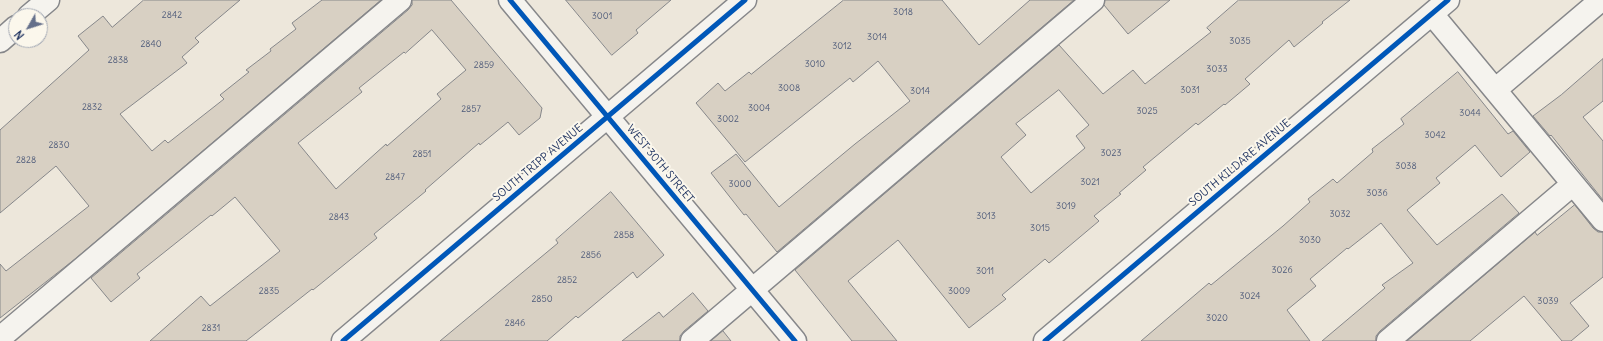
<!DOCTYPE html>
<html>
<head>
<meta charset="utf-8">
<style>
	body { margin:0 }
	#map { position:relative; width:1603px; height:341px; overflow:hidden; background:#ede7db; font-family:Delius,sans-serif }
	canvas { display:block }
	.north { position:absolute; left:8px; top:8px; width:40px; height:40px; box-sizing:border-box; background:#fbf7ec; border:1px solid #a1a7b3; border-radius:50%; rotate:231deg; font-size:11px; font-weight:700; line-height:16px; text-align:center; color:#1b2f5e }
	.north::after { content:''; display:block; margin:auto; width:14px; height:18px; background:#646f8a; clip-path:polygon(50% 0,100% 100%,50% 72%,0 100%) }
</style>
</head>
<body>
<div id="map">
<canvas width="1603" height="341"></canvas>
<div class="north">N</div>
</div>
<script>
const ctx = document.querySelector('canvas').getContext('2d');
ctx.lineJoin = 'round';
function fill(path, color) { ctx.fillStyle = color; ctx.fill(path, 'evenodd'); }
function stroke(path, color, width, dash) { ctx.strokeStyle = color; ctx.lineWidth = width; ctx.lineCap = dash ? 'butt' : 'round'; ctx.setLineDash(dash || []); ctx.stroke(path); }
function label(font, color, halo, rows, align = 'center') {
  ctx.font = font + ' Delius,sans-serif'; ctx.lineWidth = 4; ctx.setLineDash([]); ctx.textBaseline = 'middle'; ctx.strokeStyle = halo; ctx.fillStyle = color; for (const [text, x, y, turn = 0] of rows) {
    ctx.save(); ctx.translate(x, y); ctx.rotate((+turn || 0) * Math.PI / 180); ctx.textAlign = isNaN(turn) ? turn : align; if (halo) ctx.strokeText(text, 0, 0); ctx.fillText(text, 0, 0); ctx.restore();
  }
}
const building = new Path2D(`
	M144 0H240L195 38 199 42 182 57 187 63 120 114 152 151 165 140 168 143 224 99 220 95 249 72 246 70 271 51 270 49 296 29 292 23 322 0H381L75 259 0 318V264L6 271 89 206 56 166 0 213V130L89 50 78 36 103 16 112 27Z
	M412 0H451L542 108 540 118 519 135 508 122 480 145 479 143 425 190 426 191 374 234 377 238 313 290 312 289 246 341H150L201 296 210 306 280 251 235 197 212 216 211 215 137 274 140 278 111 302 91 278 408 10 412 5ZM432 30 466 70 437 94 441 99 387 146 386 144 336 189 298 143 362 92 359 88 404 52 405 53Z
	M566 0H671L636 30 638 33 612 55Z
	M844 0H942L979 45 1030 0H1074L777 252 746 214 744 215 711 173 736 154 779 207 855 144 910 101 878 61 853 82 850 78 745 162 696 103 718 83 725 91 749 72 751 74Z
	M1105 0H1170L1128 34 1104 5Z
	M1239 0H1350L1322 22 1323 23 1294 47 1289 40 1245 79 1250 84 1225 105 1224 104 1198 125 1196 123 1143 167 1146 170 1119 193 1121 194 1094 216 1099 221 1049 263 1045 259 1002 295 1006 299 969 328 898 240 848 281 897 341H852L795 270 1059 45 1103 94 1133 70 1145 84 1211 32 1207 28ZM1059 90 1089 125 1076 136 1085 148 1031 193 1001 157 1026 135 1016 124Z
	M1603 59V101L1583 117 1603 141V200L1551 135 1550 136 1533 116 1561 95Z
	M1458 72 1508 134 1513 131 1530 152 1501 177 1475 145 1436 178 1440 183 1407 210 1437 245 1502 194 1519 213 1380 331 1376 336V341H1322L1385 288 1382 285 1413 263 1381 223 1348 249 1347 248 1310 279 1316 286 1287 310 1310 341H1141L1209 283 1211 285 1283 226 1310 202 1308 199 1333 179 1337 183 1373 152 1372 149 1404 124 1401 119Z
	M611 192 664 255 637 278 633 272 578 318 576 316 547 341H440L558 243 556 240Z
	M1575 205 1593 228 1598 232H1603V277L1570 303 1589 326 1571 341H1562L1524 296 1470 341H1407L1535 232 1537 235Z
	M693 293 708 311 684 331 680 336V341H622L659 312 663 317Z
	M723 331 731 341H711Z`);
const minor = new Path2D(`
	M510 0 795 341
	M1432 14 1603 220
	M29 16 48 0
	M0 41 16 27
	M1495 90 1601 0
	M0 338 400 0
	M343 341 745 0
	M692 341 1093 0
	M1045 341 1448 0
	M1388 341 1573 184`);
const cycleway = new Path2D(`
	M510 0 795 341
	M343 341 745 0
	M1045 341 1448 0`);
const numberNames = [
	["3018",903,12],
	["2842",172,15],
	["3001",602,16],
	["3014",877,37],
	["3035",1240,41],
	["2840",151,44],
	["3012",842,46],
	["2838",118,60],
	["3010",815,64],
	["2859",484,65],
	["3033",1217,69],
	["3008",789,88],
	["3031",1190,90],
	["3014",920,91],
	["2832",92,107],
	["3004",759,108],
	["2857",471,109],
	["3025",1147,111],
	["3044",1470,113],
	["3002",728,119],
	["3042",1435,135],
	["2830",59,145],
	["3023",1111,153],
	["2851",422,154],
	["2828",26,160],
	["3038",1406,166],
	["2847",395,177],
	["3021",1090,182],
	["3000",740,184],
	["3036",1377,193],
	["3019",1066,206],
	["3032",1340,214],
	["3013",986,216],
	["2843",339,217],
	["3015",1040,228],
	["2858",624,235],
	["3030",1310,240],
	["2856",591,255],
	["3026",1282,270],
	["3011",985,271],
	["2852",567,280],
	["2835",269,291],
	["3009",959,291],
	["3024",1250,296],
	["2850",542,299],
	["3039",1548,301],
	["3020",1217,318],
	["2846",515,323],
	["2831",211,328]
];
const streetNames = [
	["SOUTH TRIPP AVENUE",538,163,-40],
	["SOUTH KILDARE AVENUE",1240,163,-40],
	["WEST 30TH STREET",660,164,50]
];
fill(building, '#d8d0c3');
stroke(building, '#86878a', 1);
stroke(minor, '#86878a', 25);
stroke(minor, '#f5f3ee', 22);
stroke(cycleway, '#0057b8', 5);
label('9px', '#4b5878', null, numberNames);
label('11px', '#1b2f5e', '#fbf7ec', streetNames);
</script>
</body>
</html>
